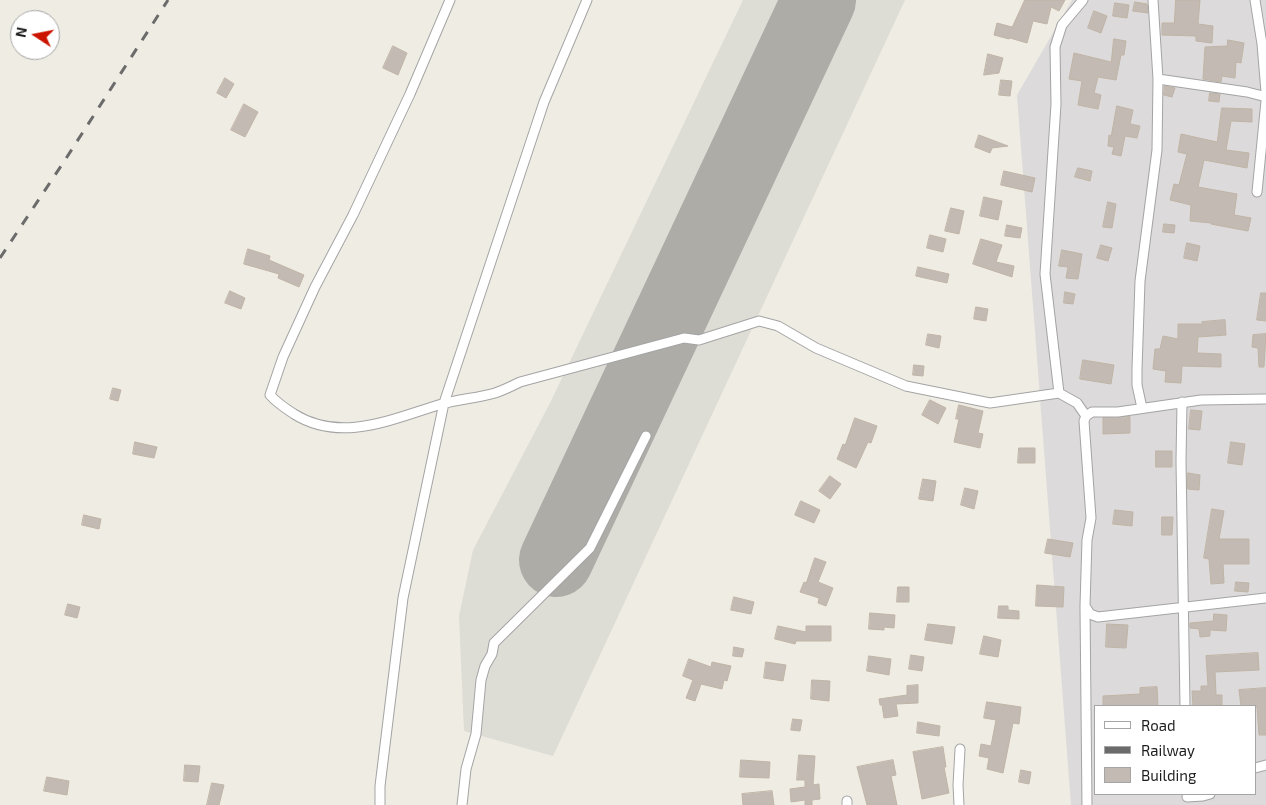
<!DOCTYPE html>
<html>
<head>
<meta charset="utf-8">
<style>
	body { margin:0 }
	#map { position:relative; width:1266px; height:805px; overflow:hidden; background:#efece3; font-family:"Exo 2",sans-serif }
	canvas { display:block }
	.legend { position:absolute; left:1094px; top:705px; width:162px; height:90px; box-sizing:border-box; background:#fff; border:1px solid #a5a5a5; margin:0; padding:6px 9px; list-style:none; font-size:15px; color:#1d1d1d }
	.legend li { display:flex; align-items:center; gap:10px; height:25px }
	.legend b { width:25px; border:1px solid #a5a5a5 }
	.north { position:absolute; left:10px; top:10px; width:50px; height:50px; box-sizing:border-box; background:#fff; border:1px solid #a5a5a5; border-radius:50%; rotate:281deg; font-size:14px; font-weight:700; line-height:20px; text-align:center; color:#1d1d1d }
	.north::after { content:''; display:block; margin:auto; width:18px; height:22px; background:#cb1500; clip-path:polygon(50% 0,100% 100%,50% 72%,0 100%) }
</style>
</head>
<body>
<div id="map">
<canvas width="1266" height="805"></canvas>
<ul class="legend">
<li><b style="height:6px;background:#fff"></b>Road</li>
<li><b style="height:6px;background:#6b6b6b"></b>Railway</li>
<li><b style="height:14px;background:#c3bbb3"></b>Building</li>
</ul>
<div class="north">N</div>
</div>
<script>
const ctx = document.querySelector('canvas').getContext('2d');
ctx.lineJoin = 'round';
function fill(path, color) { ctx.fillStyle = color; ctx.fill(path, 'evenodd'); }
function stroke(path, color, width, dash) { ctx.strokeStyle = color; ctx.lineWidth = width; ctx.lineCap = dash ? 'butt' : 'round'; ctx.setLineDash(dash || []); ctx.stroke(path); }
const residential = new Path2D(`
	M1072 0H1266V805H1071L1017 95ZM1095 706H1255V794H1095Z`);
const airport = new Path2D(`
	M743 0H905L553 756 464 731 459 616 473 550 550 403Z`);
const runway = new Path2D(`
	M556 560 819 0`);
const building = new Path2D(`
	M1025 0H1065L1059 11 1051 7 1047 24 1033 21 1027 43 1010 38 1009 39 994 35 997 23 1012 27Z
	M1176 0H1200L1198 24 1213 26 1212 43 1196 41V36L1162 35V23H1174Z
	M1135 2 1147 4 1148 13 1133 11Z
	M1115 3 1129 5 1127 18 1113 16Z
	M1094 11 1107 16 1101 33 1088 28Z
	M1114 39 1126 41 1124 55H1121L1116 80 1098 77 1094 93 1101 95 1098 109 1078 105 1082 81 1069 79 1074 53 1111 62Z
	M1228 40 1244 43 1241 63 1236 62 1235 78 1222 76 1221 82 1203 79 1205 47 1227 46Z
	M393 46 407 53 398 75 383 68Z
	M988 54 1003 58 999 73 984 75Z
	M225 78 234 84 226 98 217 93Z
	M1001 80 1012 81 1010 96 999 95Z
	M1165 86 1175 88 1172 97 1164 95Z
	M1210 93 1220 94 1219 102 1209 101Z
	M244 104 258 112 245 137 231 130Z
	M1117 106 1133 110 1130 124 1140 126 1137 138 1125 136 1121 156 1112 154 1114 147 1108 146 1109 135 1111 136Z
	M1222 108 1252 109V122L1231 121 1226 150 1249 153 1247 168 1204 160 1198 187 1237 194 1234 215 1251 218 1248 231 1211 224V223L1190 221 1191 205 1170 200 1174 184 1179 185 1187 154 1178 152 1181 134 1217 142Z
	M979 135 1008 146 992 148 990 153 975 147Z
	M1078 168 1092 171 1090 181 1075 177Z
	M1004 171 1035 178 1032 192 1001 185Z
	M984 197 1002 201 998 220 980 216Z
	M1108 202 1116 204 1112 228 1103 227Z
	M951 208 964 211 959 234 945 231Z
	M1164 224 1175 225 1174 233 1163 232Z
	M1007 225 1022 228 1020 238 1005 236Z
	M930 235 946 239 943 252 927 248Z
	M981 239 1002 245 996 262 1014 266 1012 277 973 264Z
	M1187 243 1200 246 1197 261 1184 258Z
	M1101 245 1112 248 1108 261 1097 258Z
	M248 249 270 256 269 260 304 275 299 287 278 278 279 274 244 264Z
	M1062 250 1082 254 1078 279 1066 278 1068 267 1059 266Z
	M918 267 949 274 947 283 916 276Z
	M230 291 245 298 241 309 225 303Z
	M1065 292 1075 294 1073 304 1064 303Z
	M1261 293H1266V321L1257 320Z
	M976 307 988 309 986 321 974 319Z
	M1225 320 1226 335 1198 337 1197 353 1221 354V367L1182 366 1181 383 1165 382 1166 371 1153 369 1155 349H1160L1163 336 1178 339V324H1203L1202 322Z
	M928 334 941 336 939 348 926 345Z
	M1266 334 1264 367H1259L1258 348 1252 347 1253 335Z
	M1083 360 1114 365 1111 384 1080 379Z
	M914 365 924 366 923 376 913 375Z
	M113 388 121 390 118 401 110 399Z
	M930 400 946 408 938 424 922 415Z
	M959 405 983 411 978 433 983 434 980 448 954 442 959 419H956Z
	M1191 410 1202 411 1200 430 1189 429Z
	M1130 417V433L1103 434V418Z
	M855 418 877 426 871 443 868 442 856 468 837 459 843 444 845 445Z
	M135 442 157 447 154 458 133 454Z
	M1231 442 1245 444 1242 465 1228 463Z
	M1019 448H1035V463H1018Z
	M1156 451H1172V467H1156Z
	M1188 473 1200 475 1199 490 1188 489Z
	M830 476 841 484 830 499 819 491Z
	M923 479 936 481 933 501 919 499Z
	M965 488 978 491 974 509 961 505Z
	M801 501 820 510 814 523 795 515Z
	M1212 509 1224 511 1219 539H1249V564H1223L1224 583 1211 584 1209 559 1204 558Z
	M1115 510 1133 512 1132 526 1113 524Z
	M84 515 101 519 99 529 82 525Z
	M1162 517H1173L1172 535H1162Z
	M1048 539 1073 543 1070 557 1045 553Z
	M815 558 826 562 818 582 833 588 826 606 818 603 819 598 800 592 804 582 806 583Z
	M1236 582 1249 583 1248 592 1235 591Z
	M1037 585 1064 587 1063 607 1036 606Z
	M898 587H909V602H897Z
	M734 597 754 602 751 614 731 610Z
	M68 604 80 607 77 618 65 615Z
	M999 606H1008V610L1019 611V619L998 618Z
	M870 613 895 615 894 628 884 627V630L869 629Z
	M1214 614 1227 615 1226 631 1210 630V636L1200 637 1199 629 1190 628V623L1213 621Z
	M928 624 955 627 952 644 925 640Z
	M1107 624 1128 625 1126 648 1106 647Z
	M778 626 806 632V626H831V641H796L795 644 775 639Z
	M984 636 1001 640 998 657 980 654Z
	M734 647 744 649 742 657 733 656Z
	M1258 653 1259 670 1215 672 1216 695H1222V705L1193 706 1192 691H1201V686H1208L1206 656Z
	M911 655 924 657 922 671 909 669Z
	M869 656 891 659 889 675 867 671Z
	M689 659 711 667 712 662 731 666 727 681 724 680 722 689 701 684 695 701 686 698 693 680 683 676Z
	M766 662 786 665 783 681 764 678Z
	M812 680 830 681 829 701 811 699Z
	M918 685V703L896 704 898 716 884 718 882 705H880L879 699 907 695V686Z
	M1157 687 1158 706H1103V696L1140 694V688Z
	M1266 688V735H1259L1257 707 1241 706 1239 690Z
	M987 702 1021 707 1019 724 1013 723 1003 773 987 769 989 758 979 756 981 744 991 746 996 720 984 718Z
	M793 719 802 720 800 731 791 730Z
	M918 722 940 726 939 736 917 733Z
	M943 747 946 767H944L949 793 922 799 913 752Z
	M799 755 815 756 813 785 819 784 820 799 812 800V805H805V800L791 802 790 789 805 787V780H797Z
	M741 760 770 762 769 778 740 777Z
	M893 760 896 775 891 776 897 805H867L857 767Z
	M185 765 200 766 198 782 184 781Z
	M1021 770 1031 772 1029 784 1019 782Z
	M47 777 69 781 67 795 44 791Z
	M212 783 224 785 219 805H207Z
	M772 791 774 805H743L742 794Z`);
const street = new Path2D(`
	M450 0 410 94 353 215 315 287 283 357 270 395C277 403 285 408 294 414 342 444 394 418 442 404 459 399 478 398 495 393 504 390 512 386 520 382L684 338 699 340 759 321 778 326 816 348 906 386 990 403 1059 393 1077 403 1086 416
	M1153 0 1158 79
	M1255 0 1262 44 1266 92
	M1257 192 1266 101
	M1059 393 1045 274 1056 104 1055 47 1062 25 1083 0
	M1266 399 1201 400 1118 412H1092L1086 416 1084 421 1091 518 1087 540 1085 606 1090 614 1098 617 1266 598
	M1182 402 1181 461 1185 706
	M1142 408 1137 385V369L1140 281 1157 150 1158 79 1247 92 1266 97
	M1085 607 1087 805
	M1255 768 1266 765
	M1187 797 1203 796 1210 794
	M847 801V805
	M380 805V786L403 598 444 403 544 102 587 0
	M462 805 466 769 476 734 481 680 485 666 492 654 494 643 590 548 646 436
	M959 805 958 785 960 749`);
const rail = new Path2D(`
	M0 258 65 160 168 0`);
fill(residential, '#dcdada');
fill(airport, '#dddcd5');
stroke(runway, '#adaca7', 74);
fill(building, '#c3bbb3');
stroke(building, '#c0b4a6', 1);
stroke(street, '#a4a4a4', 11);
stroke(street, '#fff', 9);
stroke(rail, '#6b6b6b', 3, [10, 10]);
</script>
</body>
</html>
